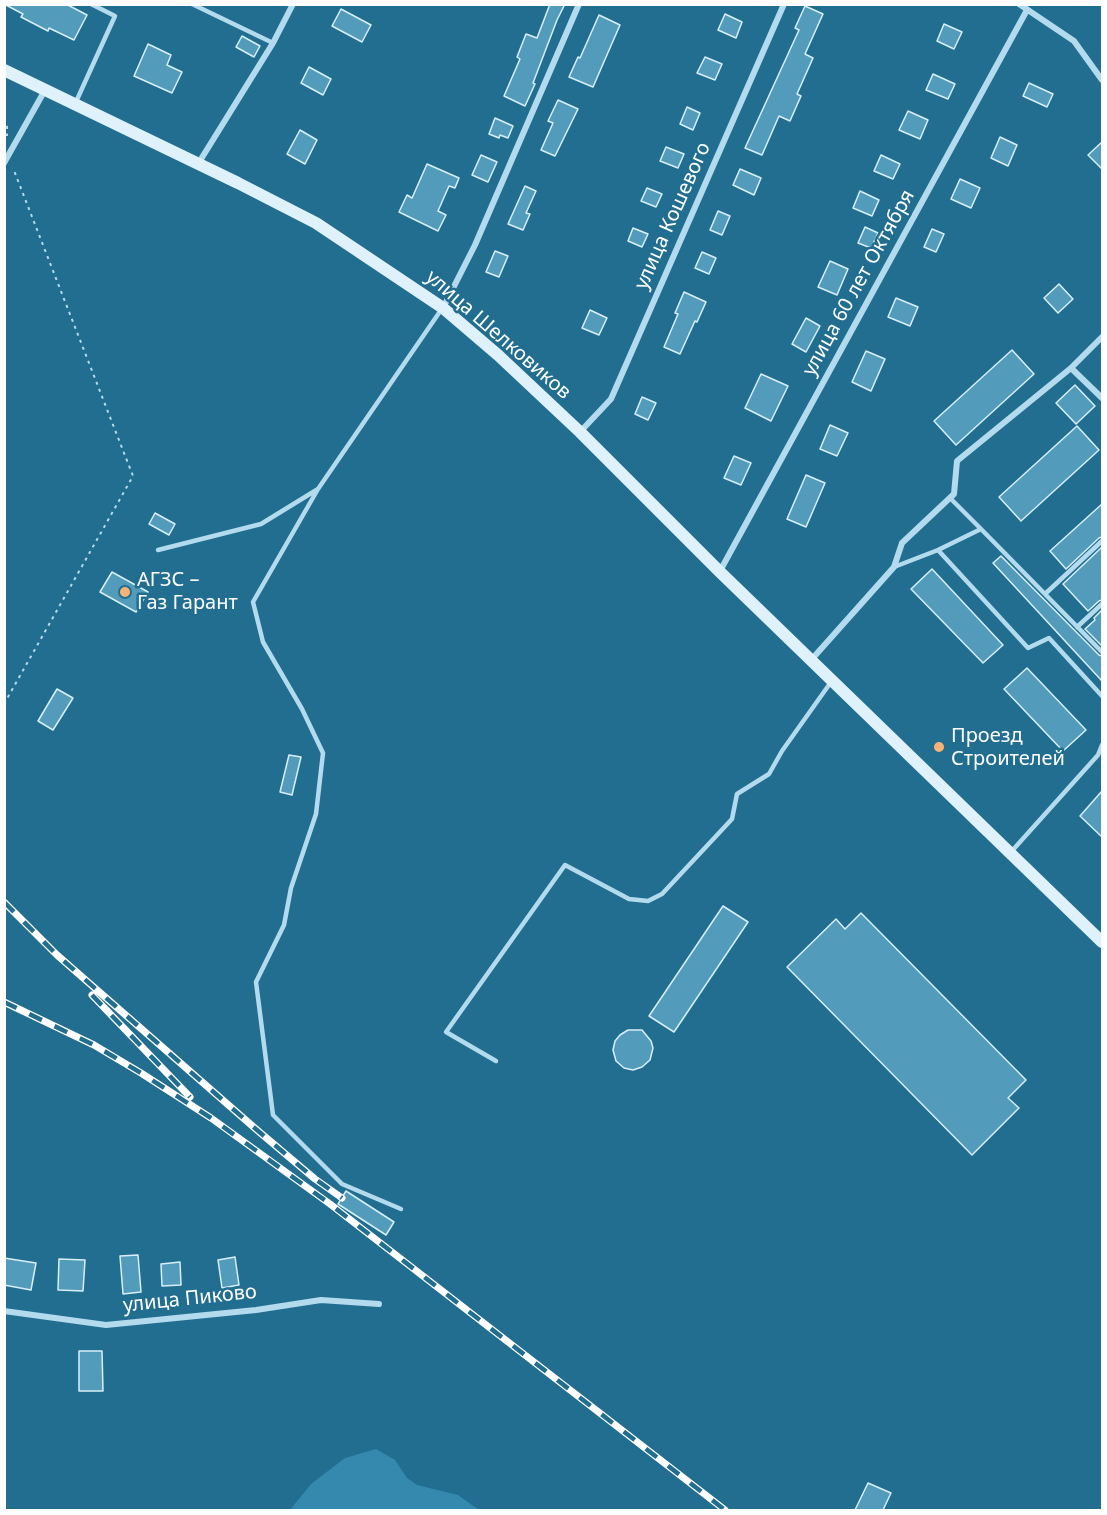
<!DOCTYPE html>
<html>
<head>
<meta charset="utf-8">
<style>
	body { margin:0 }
	#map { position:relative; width:1107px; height:1515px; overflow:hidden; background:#226e91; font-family:"Noto Sans",sans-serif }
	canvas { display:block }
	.frame { position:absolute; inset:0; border:6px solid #fff; pointer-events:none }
</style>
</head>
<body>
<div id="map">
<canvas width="1107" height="1515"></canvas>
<div class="frame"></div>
</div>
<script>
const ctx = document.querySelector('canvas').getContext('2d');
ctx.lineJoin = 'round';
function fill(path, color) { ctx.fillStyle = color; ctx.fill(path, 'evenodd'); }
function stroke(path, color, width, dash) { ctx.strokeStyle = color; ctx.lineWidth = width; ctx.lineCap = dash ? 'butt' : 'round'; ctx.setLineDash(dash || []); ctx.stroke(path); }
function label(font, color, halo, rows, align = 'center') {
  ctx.font = font + ' "Noto Sans",sans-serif'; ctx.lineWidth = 5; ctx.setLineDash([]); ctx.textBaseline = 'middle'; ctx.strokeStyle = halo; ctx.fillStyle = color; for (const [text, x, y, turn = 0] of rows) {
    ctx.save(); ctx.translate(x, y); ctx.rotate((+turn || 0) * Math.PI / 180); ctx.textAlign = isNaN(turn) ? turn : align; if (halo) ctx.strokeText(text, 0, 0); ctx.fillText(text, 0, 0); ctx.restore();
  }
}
const green = new Path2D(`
	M376 1449 395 1460 407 1478 417 1485 458 1495 479 1510H290L311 1484 345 1458Z`);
const building = new Path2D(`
	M4 4H66L87 15 74 40 49 28 48 31 21 17 23 14Z
	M550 4H565L557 20 533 83 535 84 525 106 504 96 520 59 517 57 526 34 537 38Z
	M805 6 823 14 805 54 813 58 797 94 801 96 790 121 779 116 762 155 745 148 799 30 795 28Z
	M341 9 371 25 362 42 332 26Z
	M725 14 742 22 736 38 718 30Z
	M599 15 620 25 593 87 569 77 578 57 580 58Z
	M944 24 962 32 954 49 937 41Z
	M242 36 260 46 254 57 236 47Z
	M148 44 171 55 167 65 182 72 172 93 134 76Z
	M705 57 722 64 715 80 697 73Z
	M309 67 331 79 323 95 301 83Z
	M933 74 955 84 948 99 926 90Z
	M1029 83 1053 94 1047 107 1023 96Z
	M558 100 578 109 555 156 541 150 553 123 548 121Z
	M687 107 700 113 693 130 680 124Z
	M908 111 928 120 920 139 899 130Z
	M495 118 513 126 508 138 500 135 499 138 489 134Z
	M300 130 317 140 305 164 287 154Z
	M1000 137 1017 145 1008 166 991 158Z
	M1102 142V169L1088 155Z
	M666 147 684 154 678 168 660 161Z
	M481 155 497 162 488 182 472 175Z
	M881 155 900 164 893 179 874 171Z
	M427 164 459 178 455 188 449 186 438 211 446 215 438 231 399 212 407 195 412 198Z
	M740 169 761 178 754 195 733 185Z
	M960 179 980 188 971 208 951 199Z
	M525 186 536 191 526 213 530 214 523 230 508 224Z
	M647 188 662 194 656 207 641 201Z
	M860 191 879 200 872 216 853 208Z
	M718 211 730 216 722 235 710 230Z
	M865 227 878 233 871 248 858 243Z
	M633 228 648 234 642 247 628 241Z
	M932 229 944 234 936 252 924 247Z
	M495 251 508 256 499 277 486 272Z
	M702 252 716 258 709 274 695 268Z
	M830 261 848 269 837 295 818 287Z
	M1059 284 1073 299 1058 313 1044 298Z
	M684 292 706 302 697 322 695 321 680 354 664 347 678 314 675 313Z
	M896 298 918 307 910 326 888 317Z
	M590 310 607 318 599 335 582 328Z
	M806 318 820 326 806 352 792 344Z
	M1012 350 1034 374 956 445 934 421Z
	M866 351 885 359 871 391 852 382Z
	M761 374 788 386 771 421 745 408Z
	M1075 385 1095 406 1076 424 1056 403Z
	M642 397 656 403 648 420 635 414Z
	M830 425 848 433 837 456 820 449Z
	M1077 426 1099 450 1021 521 999 497Z
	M734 456 751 463 741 485 724 478Z
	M806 475 825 483 806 527 787 519Z
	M1102 504V537L1099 538 1066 569 1050 551Z
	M155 513 175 524 169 535 149 524Z
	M1102 547V600L1099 601 1088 611 1063 584Z
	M1001 556 1099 655 1102 656V681L993 563Z
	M932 569 1003 645 983 663 911 589Z
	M112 572 148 592 136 612 100 592Z
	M1102 610V646L1085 629 1095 620 1094 618Z
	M1027 668 1086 730 1063 751 1004 689Z
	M57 689 73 698 53 730 38 721Z
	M289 755 301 757 292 795 280 792Z
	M1102 791V837L1080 816Z
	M723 906 748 922 674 1032 649 1016Z
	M861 913 1026 1080 1008 1098 1019 1108 972 1155 787 967 836 919 845 929Z
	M628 1030H642L651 1041 653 1048 650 1060 642 1067 633 1070 624 1068 616 1061 613 1050 615 1041 620 1035Z
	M346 1191 394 1222 386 1235 338 1204Z
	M138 1255 141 1292 123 1294 120 1256Z
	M235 1257 239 1285 222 1288 218 1260Z
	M4 1258 36 1263 31 1290 4 1285Z
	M59 1259 85 1260 83 1291 58 1290Z
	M180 1262 181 1285 162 1286 161 1264Z
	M79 1351H102L103 1391H79Z
	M868 1483 891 1493 883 1510H855Z`);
const path = new Path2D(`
	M4 119 7 126V136
	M4 704 133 476 13 168`);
const lane = new Path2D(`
	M192 4 273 43
	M75 104 115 16 91 4
	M318 489 253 602 263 642 302 709 323 753 316 814 291 888 284 925 256 982 273 1115 342 1184 401 1209
	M950 498 981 529
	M158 550 261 524 318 489 441 310
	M938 550 981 529 1102 652
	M894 567 938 550 1028 648 1049 638 1102 696
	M1045 594 1102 541
	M1077 627 1102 604
	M1011 852 1098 755 1102 745
	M496 1061 446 1032 565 865 629 899 648 901 662 894 732 819 737 794 769 774 782 751 831 682`);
const street = new Path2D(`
	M1019 4 1074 41 1102 80
	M4 163 45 90
	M198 164 273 43 293 4
	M443 308 475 245 579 4
	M1071 368 1102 398
	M580 432 611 399 784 4
	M720 571 1027 10
	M812 659 894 567 902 543 954 494 957 461 1071 368 1102 337
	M4 1311 106 1325 256 1310 321 1300 379 1304`);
const secondary = new Path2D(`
	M4 70 238 183 316 223 443 308 498 355 580 432 720 572 1102 942`);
const rail = new Path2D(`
	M4 902 57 955 257 1130 315 1179 342 1198
	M92 995 190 1097
	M4 1002 94 1045 141 1073 211 1118 330 1204 725 1510`);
const markers = [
	[125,592,6,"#f9b275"],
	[939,747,6,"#f9b275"]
];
const streetNames = [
	["улица Кошевого",673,216,-66],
	["улица 60 лет Октября",859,283,-61],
	["улица Шелковиков",498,335,41],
	["улица Пиково",190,1299,-6]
];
const poiNames = [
	["АГЗС –",137,580],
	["Газ Гарант",137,603],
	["Проезд",951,736],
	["Строителей",951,759]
];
fill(green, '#3589ae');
fill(building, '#529bbb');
stroke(building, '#d8eff9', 1.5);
stroke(path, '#b3dbed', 2, [3, 4.5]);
stroke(lane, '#b3dbed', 4.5);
stroke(street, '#b3dbed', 6);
stroke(secondary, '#dff1fa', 12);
stroke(rail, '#fff', 7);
stroke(rail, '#226e91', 4.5, [14]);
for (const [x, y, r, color] of markers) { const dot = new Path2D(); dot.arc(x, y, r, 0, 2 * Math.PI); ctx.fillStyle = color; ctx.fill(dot); stroke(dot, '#226e91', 2); }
label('20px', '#fff', '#226e91', streetNames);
label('20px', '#fff', '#226e91', poiNames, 'left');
</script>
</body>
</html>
